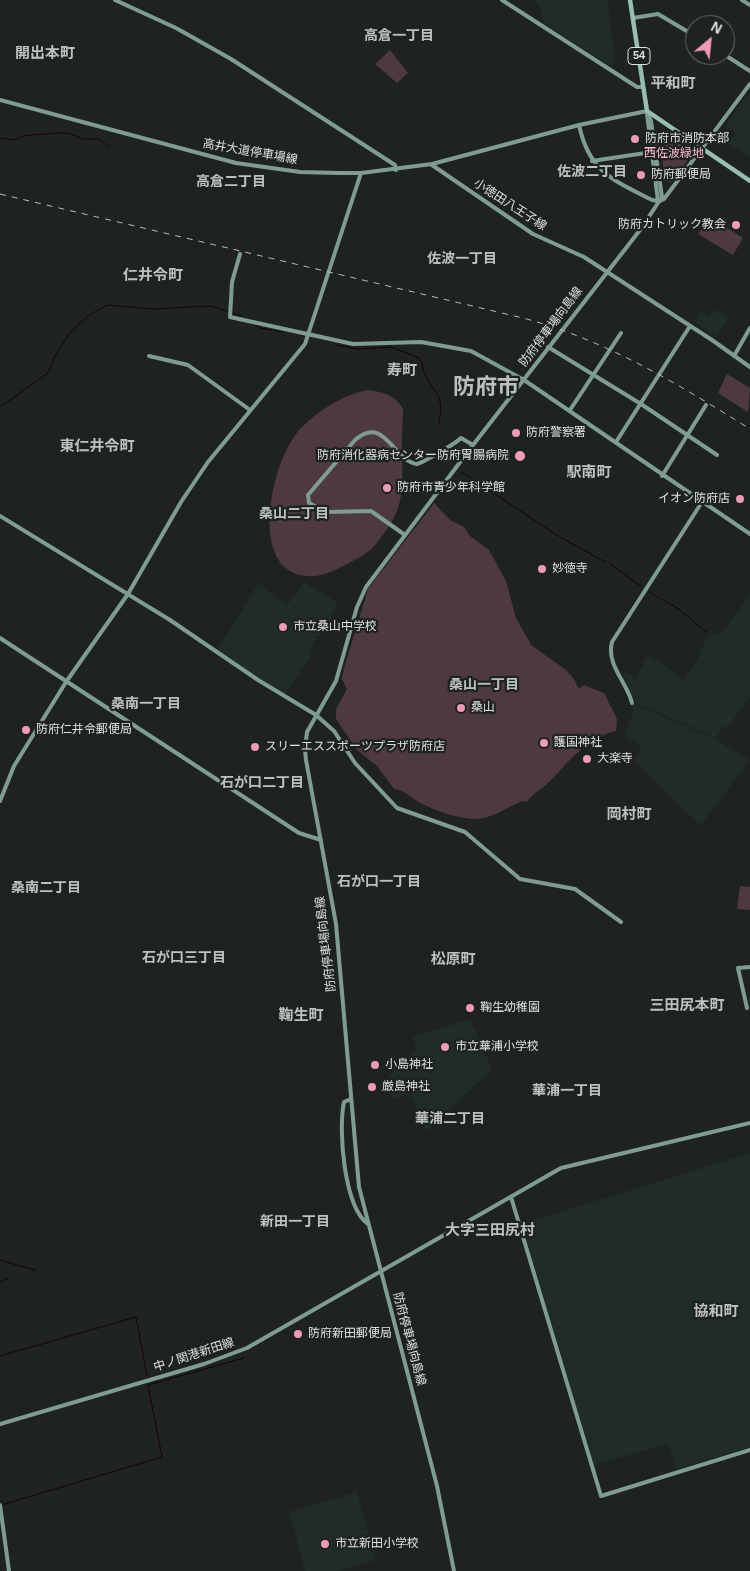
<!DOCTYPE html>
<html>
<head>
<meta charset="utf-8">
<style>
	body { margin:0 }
	#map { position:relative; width:750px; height:1571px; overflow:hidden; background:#1e2321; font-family:Arial,sans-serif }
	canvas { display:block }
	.north { position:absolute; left:685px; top:15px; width:50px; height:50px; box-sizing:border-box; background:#1e2321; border:1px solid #6a6f6d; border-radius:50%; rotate:28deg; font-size:14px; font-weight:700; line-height:20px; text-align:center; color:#dde0df }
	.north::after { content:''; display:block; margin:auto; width:18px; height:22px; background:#ef9ab8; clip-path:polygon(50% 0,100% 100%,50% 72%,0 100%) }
</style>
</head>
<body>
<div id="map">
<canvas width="750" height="1571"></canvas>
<div class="north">N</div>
</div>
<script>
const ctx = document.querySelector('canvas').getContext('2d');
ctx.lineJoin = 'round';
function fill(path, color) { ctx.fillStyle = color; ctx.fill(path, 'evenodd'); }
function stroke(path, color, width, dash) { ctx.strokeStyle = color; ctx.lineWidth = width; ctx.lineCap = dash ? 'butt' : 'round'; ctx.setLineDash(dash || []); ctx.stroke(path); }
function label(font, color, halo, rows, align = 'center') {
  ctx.font = font + ' Arial,"Noto Sans JP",sans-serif'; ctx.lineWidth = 4.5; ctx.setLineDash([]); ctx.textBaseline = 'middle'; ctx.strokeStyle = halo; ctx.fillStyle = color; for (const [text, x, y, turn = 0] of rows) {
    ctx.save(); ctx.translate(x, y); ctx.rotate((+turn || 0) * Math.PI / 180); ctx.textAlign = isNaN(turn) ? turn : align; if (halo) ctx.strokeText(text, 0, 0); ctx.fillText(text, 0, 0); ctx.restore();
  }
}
const built = new Path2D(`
	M534 0H607L616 60 611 67 544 23 538 3Z
	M750 92V157L728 144 736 133 725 126Z
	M715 309 728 318 716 338 694 321 700 312 709 317Z
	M304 582 337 602 331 616 332 622 322 635 317 636 309 653 310 658 285 695 258 680 217 650 258 584 287 605Z
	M750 593V697L727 728 724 726 716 738 638 704 634 700 622 672 636 678 647 656 662 663 683 680 696 662 706 638 724 631Z
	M632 703 715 739 750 760 701 826 634 761 642 746 624 737 633 712Z
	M470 1019 492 1069 426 1132 411 1096 408 1098 405 1094 394 1100 386 1081 395 1068 415 1052 416 1048 412 1037Z
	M750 1153V1447L676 1469 668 1444 594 1465 522 1224Z
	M357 1492 376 1560 337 1571H305L289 1512Z`);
const green = new Path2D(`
	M390 50 408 73 397 83 375 64Z
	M664 134 689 149 691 156 671 182 665 181 659 136Z
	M710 217 743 238 733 255 698 234Z
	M727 374 750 388 748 412 718 393Z
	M367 390C383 392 394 394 403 409 403 419 402 429 402 439 401 478 409 503 382 536 378 540 375 547 370 550 361 558 348 563 337 569 323 577 301 580 287 569 253 543 275 453 302 427 320 409 342 396 367 390Z
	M434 503 450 520 464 527 470 536 489 550 506 581 516 618 531 645 566 670 574 679 579 689 584 685 604 693 617 719 616 731C585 737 569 763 547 784 540 790 533 793 527 802L522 801C508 807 491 819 475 819 457 819 436 810 420 803 411 798 405 790 394 789L377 766 357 750 336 719V709L347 689 342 679 344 668 368 589Z
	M740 886 750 887V910L737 909Z`);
const stream = new Path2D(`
	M0 138 15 140 23 136 55 133H68L83 139H99L108 146
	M256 325 261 328 283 332
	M336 345 358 349 391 347 419 358C423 362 422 367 424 372 434 397 445 391 439 423
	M0 407 48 373C58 344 78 318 108 305L152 309 211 306 242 316
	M462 472 555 534 605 562
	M610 564 641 586
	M649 592 679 609 706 632
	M0 1260 35 1270
	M0 1282 7 1279
	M0 1356 136 1317 147 1376
	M1 1505 162 1457 148 1385 244 1358`);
const secondary = new Path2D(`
	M115 0 176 28 231 59 395 165 396 170
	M502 0 637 87H643
	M742 0 750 5
	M633 18 658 14 695 36
	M725 55 750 71
	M0 100 236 163 300 172 339 173H361L432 164 579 125 647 111
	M647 114 658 201
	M579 125C589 172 613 180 652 200L658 201
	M592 161 652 152
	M432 165 533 234 584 257 712 340 750 367
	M660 201 664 199 750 84
	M240 254 232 282 230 317 353 344 421 342 471 351 524 380 750 534
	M548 347 641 404 717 455
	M149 356 188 365 250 410
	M734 356 750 328
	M570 410 621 333
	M616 442 690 326
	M662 476 706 405
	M0 516 170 620 258 680 316 715 334 731 355 763 397 808 465 832 520 879 575 889 621 922
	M405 535 371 511 326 512 309 503 308 495 355 440C385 414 393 461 417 464 424 462 455 444 461 438L473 445
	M0 638 299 833 321 840
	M632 703C627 682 606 665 612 642L702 502
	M0 801 14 766 66 682 128 594 181 502 208 462 305 344 361 173
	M747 1008 738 968 750 967
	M351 1099 344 1102C338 1130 344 1207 368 1224
	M511 1197 601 1496 750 1450
	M0 1424 204 1364 247 1348 561 1168 750 1123
	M0 1505 9 1571
	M454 1571 437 1486 359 1187 336 924 306 760 305 749 307 732 336 681 357 607 366 587 473 445 640 230 662 197 651 121 647 111`);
const primary = new Path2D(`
	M630 0 647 111 750 181`);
const rail = new Path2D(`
	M0 194 523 318C606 340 678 384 750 429`);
const markers = [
	[635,139,5,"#ef9ab8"],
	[641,175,5,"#ef9ab8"],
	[736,225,5,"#ef9ab8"],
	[516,433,5,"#ef9ab8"],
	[520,456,6,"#ef9ab8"],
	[387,488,5,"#ef9ab8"],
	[740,499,5,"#ef9ab8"],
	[542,569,5,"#ef9ab8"],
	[283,627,5,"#ef9ab8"],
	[461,708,5,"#ef9ab8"],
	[26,730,5,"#ef9ab8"],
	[544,743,5,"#ef9ab8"],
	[255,747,5,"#ef9ab8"],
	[587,759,5,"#ef9ab8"],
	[470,1008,5,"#ef9ab8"],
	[445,1047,5,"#ef9ab8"],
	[375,1065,5,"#ef9ab8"],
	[372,1087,5,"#ef9ab8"],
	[298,1334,5,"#ef9ab8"],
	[325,1544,5,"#ef9ab8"]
];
const shields = [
	[639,56,22]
];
const shieldNames = [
	["54",639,56]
];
const poiNames = [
	["防府市消防本部",645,139],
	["防府郵便局",651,175],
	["防府カトリック教会",726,225,"right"],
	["防府警察署",526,433],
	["防府消化器病センター防府胃腸病院",509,456,"right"],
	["防府市青少年科学館",397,488],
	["イオン防府店",730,499,"right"],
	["妙徳寺",552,569],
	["市立桑山中学校",293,627],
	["桑山",471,708],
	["防府仁井令郵便局",36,730],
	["護国神社",554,743],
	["スリーエススポーツプラザ防府店",265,747],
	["大楽寺",597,759],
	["鞠生幼稚園",480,1008],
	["市立華浦小学校",455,1047],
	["小島神社",385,1065],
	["厳島神社",382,1087],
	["防府新田郵便局",308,1334],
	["市立新田小学校",335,1544]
];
const streetNames = [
	["高井大道停車場線",250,152,10],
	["小徳田八王子線",510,205,33],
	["防府停車場向島線",551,327,-53],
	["防府停車場向島線",326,944,-97],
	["防府停車場向島線",409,1339,75],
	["中ノ関港新田線",194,1355,-18]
];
const parkNames = [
	["西佐波緑地",674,154]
];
const neighbourhoodNames = [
	["高倉一丁目",399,36],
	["佐波二丁目",592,172],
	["高倉二丁目",231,182],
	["佐波一丁目",462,259],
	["桑山二丁目",294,514],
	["桑山一丁目",484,685],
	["桑南一丁目",146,704],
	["石が口二丁目",262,783],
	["石が口一丁目",379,882],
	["桑南二丁目",46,888],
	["石が口三丁目",184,958],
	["華浦一丁目",567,1091],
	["華浦二丁目",450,1119],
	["新田一丁目",295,1222]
];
const quarterNames = [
	["開出本町",45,54],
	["平和町",673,84],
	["仁井令町",153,276],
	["寿町",402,371],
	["東仁井令町",97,447],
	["駅南町",589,473],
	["岡村町",629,815],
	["松原町",453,960],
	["三田尻本町",687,1006],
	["鞠生町",301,1016],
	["大字三田尻村",490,1231],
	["協和町",716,1312]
];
const townNames = [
	["防府市",486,388]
];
fill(built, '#1f2c28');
fill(green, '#4e3940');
stroke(stream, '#180109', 1);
stroke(secondary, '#7f9c92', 4);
stroke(primary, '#98beb1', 4.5);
stroke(rail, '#b7bab9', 1, [6, 6]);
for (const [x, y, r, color] of markers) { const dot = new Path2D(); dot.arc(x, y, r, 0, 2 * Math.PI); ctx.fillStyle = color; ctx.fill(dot); stroke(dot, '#1e2321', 2); }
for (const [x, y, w] of shields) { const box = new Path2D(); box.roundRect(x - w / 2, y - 8.5, w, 17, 4); ctx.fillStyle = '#1e2321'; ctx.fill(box); stroke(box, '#dde0df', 1); }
label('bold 11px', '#dde0df', null, shieldNames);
label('12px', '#dde0df', '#1e2321', poiNames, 'left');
label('12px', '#dde0df', '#1e2321', streetNames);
label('12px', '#fcb9cf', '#1e2321', parkNames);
label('bold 14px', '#bac2bf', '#1e2321', neighbourhoodNames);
label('bold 15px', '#bac2bf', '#1e2321', quarterNames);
label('bold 22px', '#bac2bf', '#1e2321', townNames);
</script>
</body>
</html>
